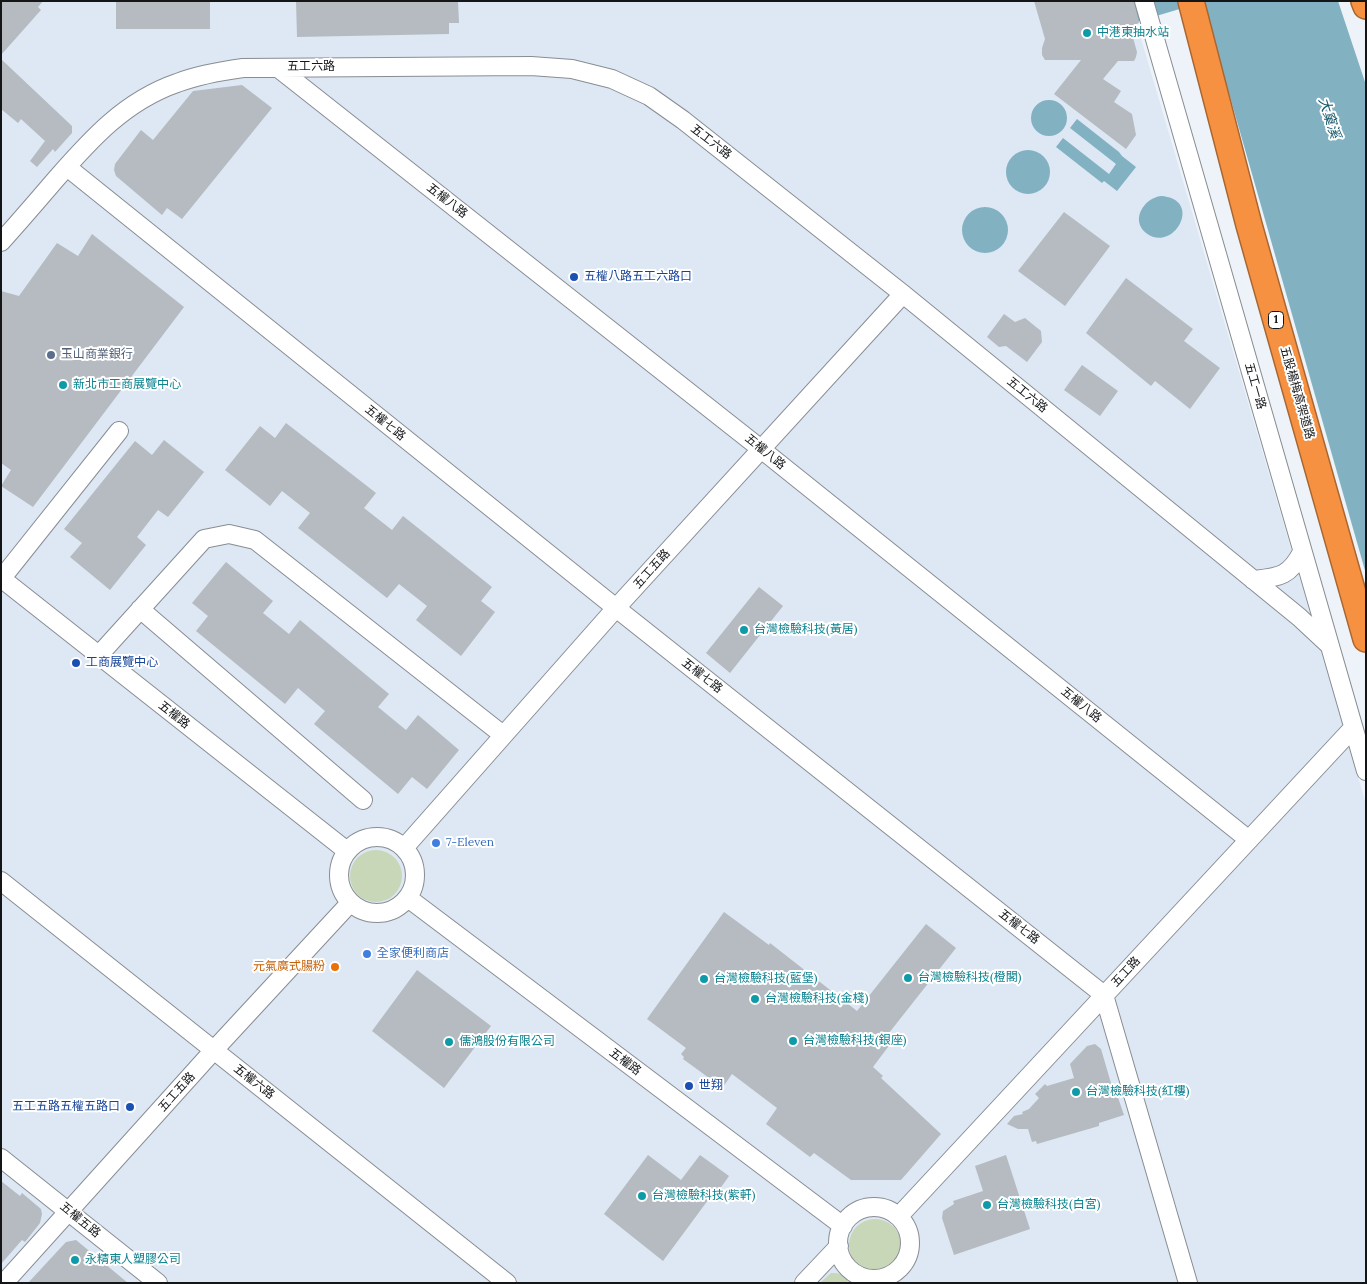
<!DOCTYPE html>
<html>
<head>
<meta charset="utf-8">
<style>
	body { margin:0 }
	#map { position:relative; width:1367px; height:1284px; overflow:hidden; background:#edf3f9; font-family:Lora,serif }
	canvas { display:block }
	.frame { position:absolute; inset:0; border:2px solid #131517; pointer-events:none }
</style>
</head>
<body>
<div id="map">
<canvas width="1367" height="1284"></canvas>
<div class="frame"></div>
</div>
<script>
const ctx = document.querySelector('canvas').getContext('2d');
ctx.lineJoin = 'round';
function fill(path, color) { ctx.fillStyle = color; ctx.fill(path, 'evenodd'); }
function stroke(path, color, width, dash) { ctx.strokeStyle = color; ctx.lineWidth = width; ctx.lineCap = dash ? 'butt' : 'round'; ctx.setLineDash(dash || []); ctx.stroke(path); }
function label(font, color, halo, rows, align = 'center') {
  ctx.font = font + ' Lora,"Noto Sans TC",serif'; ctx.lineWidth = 4; ctx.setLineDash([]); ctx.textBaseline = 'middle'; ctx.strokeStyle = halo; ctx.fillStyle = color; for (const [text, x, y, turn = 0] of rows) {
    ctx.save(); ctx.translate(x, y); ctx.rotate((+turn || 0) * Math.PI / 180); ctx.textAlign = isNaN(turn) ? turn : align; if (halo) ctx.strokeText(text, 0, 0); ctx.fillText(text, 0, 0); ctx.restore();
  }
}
const built = new Path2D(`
	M1 1H1130L1366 804V1283H1Z`);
const green = new Path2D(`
	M350 876a26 26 0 1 1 52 0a26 26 0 1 1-52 0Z
	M849 1245a26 26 0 1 1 52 0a26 26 0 1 1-52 0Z
	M831 1273C839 1273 845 1274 848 1283H820Z`);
const water = new Path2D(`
	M1042 1H1338L1366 85V574L1203 2 1056 46Z
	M1031 118a18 18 0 1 1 36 0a18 18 0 1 1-36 0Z
	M1077 119 1119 152 1122 156 1136 167 1117 191 1104 181 1102 183 1056 147 1063 138 1109 174 1116 164 1070 128Z
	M1006 172a22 22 0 1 1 44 0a22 22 0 1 1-44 0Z
	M1161 196C1204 199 1174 254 1146 233 1130 220 1144 198 1161 196Z
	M962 230a23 23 0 1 1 46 0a23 23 0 1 1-46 0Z`);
const building = new Path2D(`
	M1 1H43L38 7 41 10 1 55Z
	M116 1H210V29H116Z
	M296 1H458L459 23H449V34L297 37Z
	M1034 1H1134L1139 23 1130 27 1137 52 1136 57 1134 61H1118L1103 79 1121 91 1114 102 1132 114 1136 135 1126 149 1054 94 1081 60H1045L1042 55V48L1045 39Z
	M1 59 72 126V133L55 152 53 149 37 167 30 161 45 141 21 119 18 123 1 109Z
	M242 85 272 108 182 219 167 208 162 215 116 176 114 170 115 164 141 130 153 140 193 91Z
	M1064 212 1110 246 1065 306 1018 271Z
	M92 234 184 307 33 507 1 486 11 470 1 463V291L19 296 57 243 78 256Z
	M1126 278 1193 329 1184 341 1220 368 1190 409 1155 381 1151 386 1086 333Z
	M1004 314 1015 322 1025 318 1041 331 1042 342 1027 362 1006 346 999 347 987 337Z
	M1082 365 1118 391 1100 416 1064 390Z
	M286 423 376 493 364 508 392 530 403 516 492 587 481 601 495 612 461 656 416 620 427 606 399 584 387 598 298 528 310 513 282 491 270 506 225 470 260 426 275 438Z
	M164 440 204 472 168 517 158 510 137 537 146 545 110 590 70 557 82 543 64 529 135 441 152 455Z
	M226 562 273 601 263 613 289 634 300 620 389 694 378 707 406 730 418 715 459 750 427 789 412 777 398 794 314 724 325 711 298 688 285 704 196 631 208 616 192 603Z
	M759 587 783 606 730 673 706 653Z
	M724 912 769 945 770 943 857 1011 926 924 956 948 885 1038 891 1043 873 1067 883 1076 881 1078 941 1134 901 1180H851L814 1153 810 1157 766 1124 777 1108 732 1074 723 1087 720 1086 683 1059 684 1057 681 1054 686 1048 647 1019Z
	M417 970 491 1026 444 1088 372 1031Z
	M1095 1044 1101 1049 1113 1090 1115 1089 1124 1115 1099 1123V1126L1037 1144 1036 1141 1032 1142 1028 1129H1018L1007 1124 1014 1116 1023 1114 1022 1112 1029 1109 1039 1098 1035 1094 1045 1084 1047 1086 1074 1078 1070 1064 1087 1046Z
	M648 1155 681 1180 700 1155 729 1176 717 1193 714 1192 663 1261 604 1214Z
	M1006 1155 1030 1229 954 1255 942 1218 943 1211 954 1204 953 1201 983 1191 975 1166Z
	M1 1181 20 1196 22 1193 41 1209 42 1214 40 1223 25 1242 22 1240 1 1264Z
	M76 1240 128 1283H28L66 1242Z`);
const minor = new Path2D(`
	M1144 1 1366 771
	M278 68 761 449 1249 840
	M67 167 616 608 1104 995 1188 1283
	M1 242C20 221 38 200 56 179 91 139 125 101 177 83 198 75 221 71 243 68L531 66 572 69 612 79 649 96 683 120 903 294 1299 617 1328 644
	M1 578 347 851
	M2 578 119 431
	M1253 580C1279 577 1289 577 1302 552
	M140 609 363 800
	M99 655 204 539 229 534 255 540 503 735
	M339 875a38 38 0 1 1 76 0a38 38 0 1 1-76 0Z
	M404 848 616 608 903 294
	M1 881 507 1283
	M408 898 843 1226
	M1 1158 158 1283
	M838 1243a36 36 0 1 1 72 0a36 36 0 1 1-72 0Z
	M899 1216 1353 728
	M4 1283 214 1050 350 903
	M804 1283 839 1246`);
const highway = new Path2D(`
	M1191 1 1249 225 1366 639
	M1364 1 1366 6`);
const markers = [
	[1087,33,5,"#0f9aa8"],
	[574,277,5,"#1a4fb4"],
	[51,355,5,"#5c6f8a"],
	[63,385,5,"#0f9aa8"],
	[744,630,5,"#0f9aa8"],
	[76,663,5,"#1a4fb4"],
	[436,843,5,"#3f7fe0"],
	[367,954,5,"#3f7fe0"],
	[335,967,5,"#e8710a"],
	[908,978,5,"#0f9aa8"],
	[704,979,5,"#0f9aa8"],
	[755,999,5,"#0f9aa8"],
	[793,1041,5,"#0f9aa8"],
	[449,1042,5,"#0f9aa8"],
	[689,1086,5,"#1a4fb4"],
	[1076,1092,5,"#0f9aa8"],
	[130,1107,5,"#1a4fb4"],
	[642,1196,5,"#0f9aa8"],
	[987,1205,5,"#0f9aa8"],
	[75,1260,5,"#0f9aa8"]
];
const shields = [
	[1276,320,15]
];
const shieldNames = [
	["1",1276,320]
];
const cultureNames = [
	["中港東抽水站",1097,33],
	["新北市工商展覽中心",73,385],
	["台灣檢驗科技(黃居)",754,630],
	["台灣檢驗科技(橙閣)",918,978],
	["台灣檢驗科技(藍堡)",714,979],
	["台灣檢驗科技(金棧)",765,999],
	["台灣檢驗科技(銀座)",803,1041],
	["儒鴻股份有限公司",459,1042],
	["台灣檢驗科技(紅樓)",1086,1092],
	["台灣檢驗科技(紫軒)",652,1196],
	["台灣檢驗科技(白宮)",997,1205],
	["永精東人塑膠公司",85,1260]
];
const streetNames = [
	["五工六路",311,67],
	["五工六路",711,142,38],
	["五權八路",447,201,38],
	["五工一路",1255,386,74],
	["五股楊梅高架道路",1297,393,74],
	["五工六路",1027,395,39],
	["五權七路",385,423,39],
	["五權八路",765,452,39],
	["五工五路",652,569,-48],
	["五權七路",702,676,38],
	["五權八路",1081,705,39],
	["五權路",174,715,38],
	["五權七路",1019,927,38],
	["五工路",1126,972,-47],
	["五權路",625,1062,37],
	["五權六路",254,1082,38],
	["五工五路",177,1092,-48],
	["五權五路",80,1220,39]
];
const transitNames = [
	["五權八路五工六路口",584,277],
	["工商展覽中心",86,663],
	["世翔",699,1086],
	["五工五路五權五路口",120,1107,"right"]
];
const serviceNames = [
	["玉山商業銀行",61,355]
];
const shopNames = [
	["7-Eleven",446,843],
	["全家便利商店",377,954]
];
const foodNames = [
	["元氣廣式腸粉",325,967]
];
const waterNames = [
	["大窠溪",1329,118,72]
];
fill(built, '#dde8f4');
fill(green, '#c8d7b8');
fill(water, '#82b2c2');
fill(building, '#b5bbc0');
stroke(minor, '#888d92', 20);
stroke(highway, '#a76632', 28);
stroke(minor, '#fff', 18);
stroke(highway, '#f69141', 25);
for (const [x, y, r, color] of markers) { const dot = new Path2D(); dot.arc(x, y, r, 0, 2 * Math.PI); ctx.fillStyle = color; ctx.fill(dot); stroke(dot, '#fff', 2); }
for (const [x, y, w] of shields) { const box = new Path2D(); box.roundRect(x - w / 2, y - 8.5, w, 17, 4); ctx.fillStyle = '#fff'; ctx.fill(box); stroke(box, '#131517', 1); }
label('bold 11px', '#131517', null, shieldNames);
label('12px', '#0d838f', '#fff', cultureNames, 'left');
label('12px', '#131517', '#fff', streetNames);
label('12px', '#164399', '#fff', transitNames, 'left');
label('12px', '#4e5e75', '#fff', serviceNames, 'left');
label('12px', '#366cbe', '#fff', shopNames, 'left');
label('12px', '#c56008', '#fff', foodNames, 'right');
label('italic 14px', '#17596a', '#fff', waterNames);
</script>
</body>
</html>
